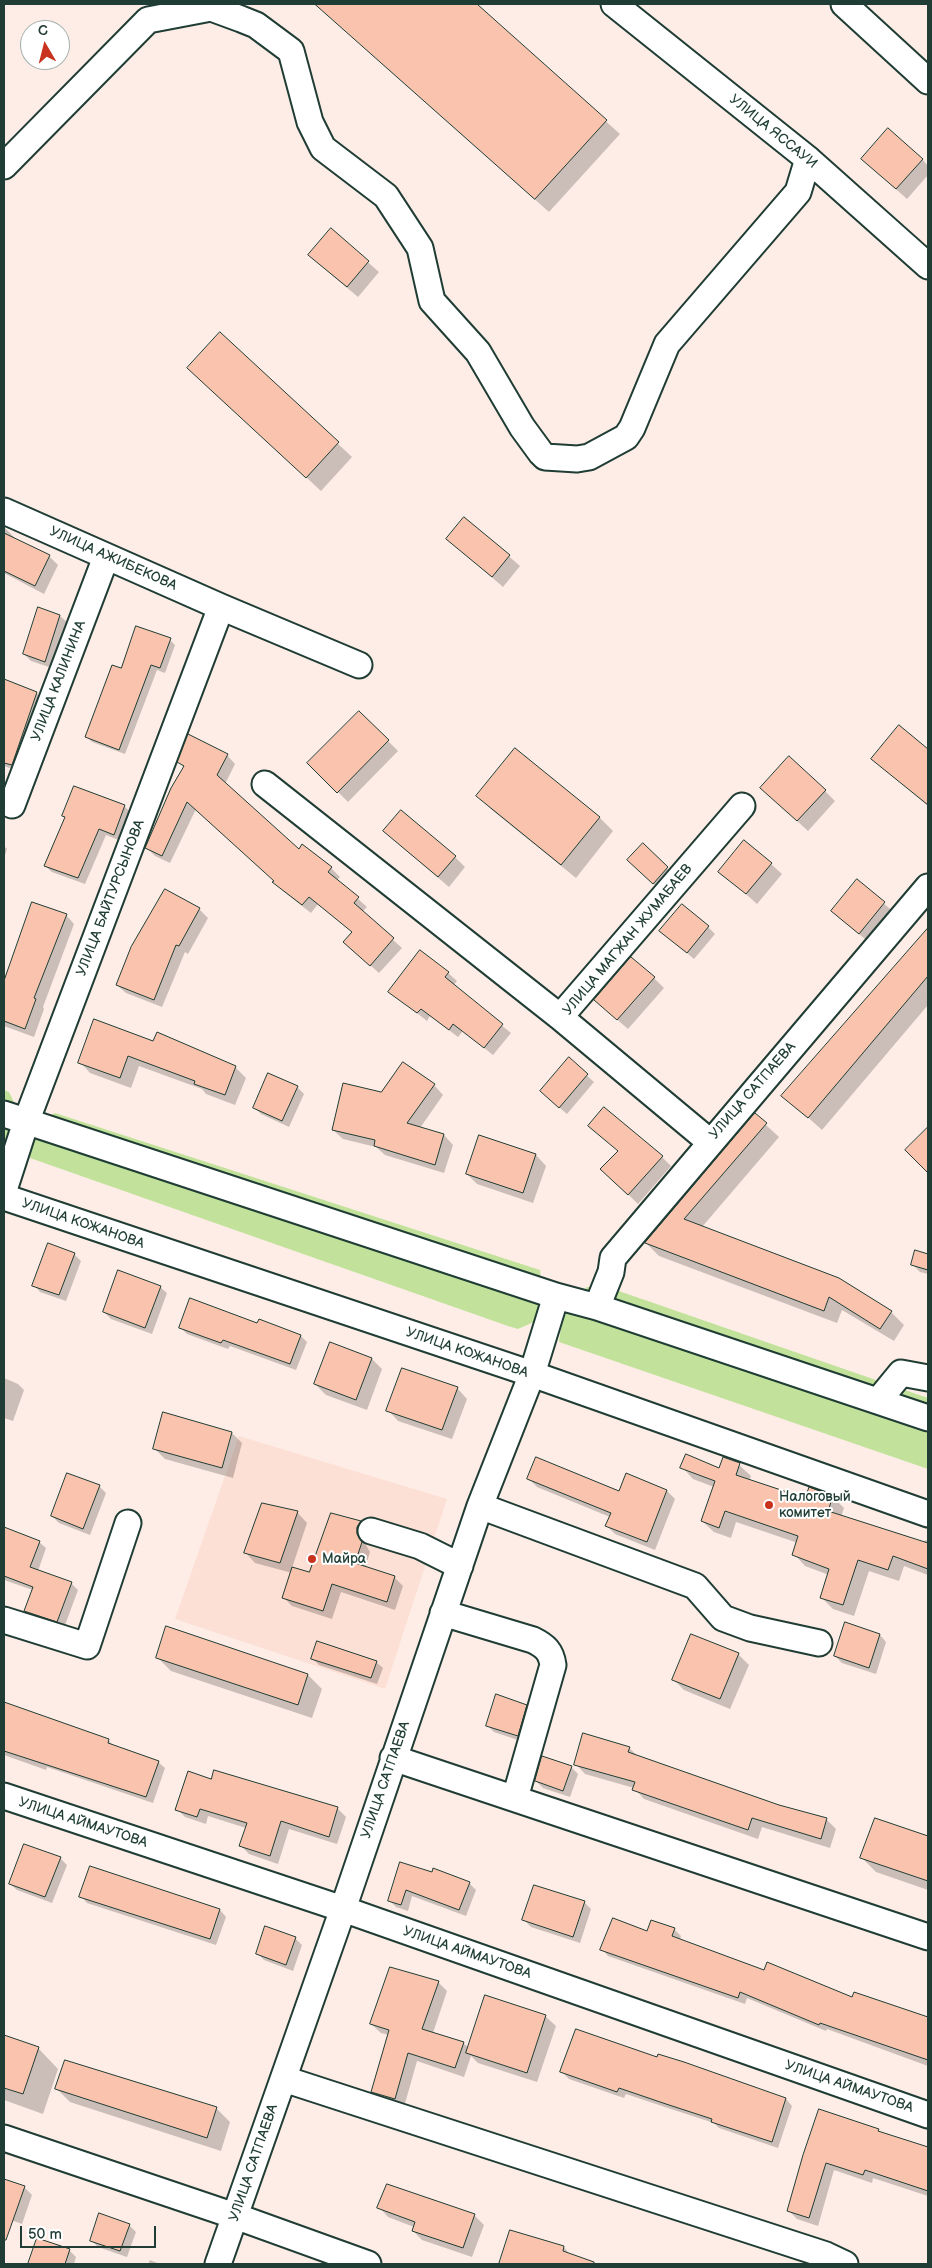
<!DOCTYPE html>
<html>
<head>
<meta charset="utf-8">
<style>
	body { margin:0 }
	#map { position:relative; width:932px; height:2268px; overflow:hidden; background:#feede6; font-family:"Balsamiq Sans",sans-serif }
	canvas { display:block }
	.frame { position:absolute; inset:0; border:5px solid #1f3d34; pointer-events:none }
	.north { position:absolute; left:20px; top:20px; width:50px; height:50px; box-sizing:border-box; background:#fff; border:1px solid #a5b1ae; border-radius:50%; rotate:352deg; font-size:14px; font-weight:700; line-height:20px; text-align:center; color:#1f3d34 }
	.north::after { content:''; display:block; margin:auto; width:18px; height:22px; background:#c8321e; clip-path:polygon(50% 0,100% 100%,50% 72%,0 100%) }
	.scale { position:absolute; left:20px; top:2226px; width:136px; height:22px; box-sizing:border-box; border:2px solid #1f3d34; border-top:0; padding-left:6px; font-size:15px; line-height:18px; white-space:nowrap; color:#1f3d34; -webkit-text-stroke:4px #fff; paint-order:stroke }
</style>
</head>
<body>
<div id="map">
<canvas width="932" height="2268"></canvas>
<div class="frame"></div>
<div class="north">С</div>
<div class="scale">50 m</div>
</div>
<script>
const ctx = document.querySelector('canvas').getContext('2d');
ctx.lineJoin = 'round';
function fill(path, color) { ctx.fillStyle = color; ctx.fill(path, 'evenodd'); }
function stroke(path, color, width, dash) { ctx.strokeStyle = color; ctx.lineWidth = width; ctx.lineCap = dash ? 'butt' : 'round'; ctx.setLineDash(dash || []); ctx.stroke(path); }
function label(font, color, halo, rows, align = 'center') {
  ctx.font = font + ' "Balsamiq Sans",sans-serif'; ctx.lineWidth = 4; ctx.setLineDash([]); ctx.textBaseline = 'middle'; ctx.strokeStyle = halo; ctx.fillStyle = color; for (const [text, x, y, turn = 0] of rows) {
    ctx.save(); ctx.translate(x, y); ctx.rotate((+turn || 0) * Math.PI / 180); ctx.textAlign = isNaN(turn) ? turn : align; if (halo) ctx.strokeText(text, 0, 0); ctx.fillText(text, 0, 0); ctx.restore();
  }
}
const built = new Path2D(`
	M239 1436 447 1499 385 1689 175 1619Z`);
const green = new Path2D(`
	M4 1090 9 1092 18 1110 9 1142 5 1146Z
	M55 1113 540 1270C543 1288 541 1304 536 1321L518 1329 508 1326 30 1158C29 1132 30 1125 55 1113Z
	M587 1287 613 1289 928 1398V1469L559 1342C562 1317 568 1304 587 1287Z`);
const shadow = new Path2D(`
	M315 4H475L620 134 549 212Z
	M862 159H922L928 166V175L907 199Z
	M331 230 379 272 358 297 320 265Z
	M221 334 352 457 321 491 203 382Z
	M465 518 520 566 503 587 448 539Z
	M4 527 17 540 49 556 58 565 44 594 4 573Z
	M60 616 67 622 52 668 31 661 24 654Z
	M170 640 175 645 165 673 157 670 125 754 92 742 87 737 121 670Z
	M4 681 36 693 43 699 18 771 4 766Z
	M359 712 398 751 348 802 309 763Z
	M899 727 928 750V806L873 759Z
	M516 750 600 818 613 831 576 878 492 810 478 796Z
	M227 755 235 764 225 784 299 851 303 846 331 868 340 877 337 880 367 907 362 912 402 948 379 973 353 950V932L318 904 311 913 283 891 275 881 196 809 170 863 155 856 147 848 184 768 179 762Z
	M825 791 835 801 808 831 772 798Z
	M124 806 131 813 121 841 106 835 85 884 52 872 45 866 66 817Z
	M395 841 455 857 465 867 449 887Z
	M643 845 674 875 660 890 635 867Z
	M4 846 7 849 4 858Z
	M771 864 782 874 757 904 720 871Z
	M857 881 895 913 870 943 843 921Z
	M33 903 66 915 74 924 43 1007 44 1009 34 1037 4 1026V980Z
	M199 909 208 918 188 954 185 952 162 1007 126 993 117 985Z
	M708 927 715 934 694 959 661 931Z
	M927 931 928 1005 822 1130 783 1095Z
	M448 973 457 981 453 986 511 1033 493 1055 463 1031 458 1037 430 1016 427 1021 390 992Z
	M654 978 664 988 628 1029 606 1010Z
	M154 1042 235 1067 246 1078 235 1105 206 1094 202 1089 139 1066 131 1088 90 1073 80 1062Z
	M569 1059 594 1082 567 1114 548 1098Z
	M434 1085 443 1095 420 1128 444 1135 453 1145 444 1173 385 1155 376 1147 343 1139 333 1130 382 1093Z
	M297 1087 304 1094 289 1127 261 1114 254 1107Z
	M755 1115 779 1137 702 1227 891 1312 904 1325 894 1341 842 1310 837 1323 659 1256 646 1243Z
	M536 1155 546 1166 533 1203 477 1184 467 1174Z
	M662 1157 671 1166 638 1204 602 1169Z
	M916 1252 928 1255V1274L920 1272 913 1265Z
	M74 1254 81 1261 66 1301 40 1292 34 1285Z
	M160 1287 167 1293 152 1334 111 1319 104 1312Z
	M258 1325 301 1336 307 1342 296 1370 230 1346 228 1349 187 1334 180 1327Z
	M372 1359 382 1369 367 1410 326 1395 315 1384Z
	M4 1378 18 1384 24 1390 13 1421 4 1418Z
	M457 1388 467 1399 452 1439 398 1421 388 1410Z
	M232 1433 242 1443 233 1478 165 1459 154 1448Z
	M739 1465 751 1476 749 1481 806 1500 810 1489 833 1497 844 1508 841 1517 924 1543 925 1540 928 1541V1575L904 1566 899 1581 869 1571 854 1616 833 1609 821 1597 829 1575 805 1566 794 1554 798 1543 736 1522 731 1538 714 1532 702 1521 714 1487 693 1479 682 1467 720 1469Z
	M529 1479 620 1492 667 1491 675 1499 655 1550 615 1534 607 1526 610 1517 537 1487Z
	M99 1486 106 1493 90 1535 59 1523 52 1516Z
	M297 1512 307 1523 292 1568 310 1574 360 1522 369 1531 365 1536V1543L370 1552 365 1568 395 1578 403 1586 395 1610 341 1592 332 1619 292 1606 283 1597 292 1573 255 1563 245 1552Z
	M4 1529 39 1542 46 1548 38 1571 71 1583 78 1590 64 1628 32 1618 25 1611 33 1590 4 1580Z
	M167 1628 308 1675 322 1689 312 1718 171 1671 157 1657Z
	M880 1635 886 1642 876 1674 842 1663 835 1656Z
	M738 1654 749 1665 730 1709 684 1690 673 1679Z
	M312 1658 376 1662 383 1668 377 1684 319 1665Z
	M4 1704 108 1740 114 1746 158 1762 165 1768 153 1803 47 1767 46 1770 4 1755Z
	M526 1706 533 1713 524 1742 494 1732 487 1725Z
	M629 1748 639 1757 779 1806 826 1819 836 1829 830 1848 762 1827 758 1839 644 1799 634 1788 585 1774 576 1764Z
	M571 1767 578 1774 570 1797 543 1788 536 1781Z
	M212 1781 338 1809 346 1817 337 1844 289 1829 278 1864 249 1854 241 1846 246 1828 208 1816 206 1824 185 1817 177 1809Z
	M876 1820 928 1837V1890L876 1872 862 1858Z
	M60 1858 67 1865 52 1903 17 1890 10 1884Z
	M401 1864 469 1883 476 1890 466 1916 412 1896 408 1911 396 1907 389 1900Z
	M81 1896 220 1910 226 1917 216 1945 87 1903Z
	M584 1902 591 1909 580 1943 531 1927 524 1920Z
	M652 1921 674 1929 681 1936 680 1940 765 1971 853 1999 855 1993 928 2020V2066L827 2029 826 2031 747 1998 745 2004 608 1956 602 1949 648 1933Z
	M295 1938 302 1945 293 1971 264 1960 257 1953Z
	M438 1982 447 1991 433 2033 463 2043 469 2048 545 2016 556 2026 537 2082 478 2063 471 2056 464 2077 417 2061 404 2107 381 2100 372 2091 389 2035 381 2033 371 2024Z
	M4 2037 38 2048 58 2069 43 2114 4 2100Z
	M657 2059 684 2064 786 2099 792 2106 778 2148 719 2128 714 2123 674 2110 626 2094 624 2098 569 2079 562 2072Z
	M56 2088 216 2108 230 2122 221 2151 70 2102Z
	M878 2130 883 2134 928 2149V2196L873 2178 872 2183 834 2170 818 2226 797 2219 789 2211 804 2155Z
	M4 2180 24 2187 32 2195 22 2224 8 2219 4 2231Z
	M379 2207 474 2215 484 2225 472 2257 422 2240 413 2231 414 2227 388 2217Z
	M129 2225 136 2232 127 2257 98 2247 91 2240Z
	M511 2232 564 2247 570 2255 599 2264H501Z
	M38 2240 70 2251 76 2257 74 2264H30Z
	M150 2260 160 2264H148Z`);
const building = new Path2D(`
	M315 4H477L607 120 535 199Z
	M888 128 923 159 896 189 861 159Z
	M331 228 369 261 347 287 308 255Z
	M220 332 339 442 306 478 187 368Z
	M464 517 510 555 492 577 446 539Z
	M4 533 50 555 35 586 4 571Z
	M38 607 60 615 45 662 23 654Z
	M136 626 171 638 160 668 151 665 119 750 85 737 112 665 121 668Z
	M4 679 37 692 12 765 4 763Z
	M359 711 389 740 337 793 307 763Z
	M899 725 928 749V805L871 759Z
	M188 734 228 754 217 775 299 849 302 844 332 867 328 872 359 897 354 903 394 938 370 966 343 942 352 932 309 897 302 905 272 882 274 881 187 802 162 856 145 848 171 788 184 766 177 762Z
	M515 748 600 817 561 865 476 796Z
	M789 756 826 790 797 821 760 788Z
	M74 786 125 805 114 835 99 829 78 878 44 866 65 817 62 816Z
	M401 810 456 856 438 877 383 831Z
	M744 840 772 863 746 894 718 872Z
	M643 843 668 867 653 884 627 860Z
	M857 879 885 902 859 934 831 911Z
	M165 889 200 908 179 946 176 945 154 1000 116 985 131 947Z
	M32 902 67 914 34 998 36 999 25 1029 4 1021V981Z
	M682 904 709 926 687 953 659 931Z
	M928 928V976L808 1118 781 1096Z
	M420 950 449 972 445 977 503 1024 484 1048 453 1024 449 1030 421 1009 417 1013 388 992Z
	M631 957 655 977 617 1020 594 1000Z
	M94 1019 153 1041 157 1032 236 1066 225 1095 194 1084 195 1081 128 1056 120 1078 78 1063Z
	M569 1057 588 1074 559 1108 540 1091Z
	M403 1062 435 1084 407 1123 444 1134 435 1165 374 1146 375 1140 332 1130 343 1083 381 1092Z
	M268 1073 298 1086 282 1121 253 1108Z
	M604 1107 663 1156 628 1195 600 1169 618 1151 588 1126Z
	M755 1113 767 1123 684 1219 839 1278 892 1311 880 1329 829 1297 824 1311 645 1243Z
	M928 1127V1173L905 1150Z
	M479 1135 536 1154 523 1193 466 1174Z
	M48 1243 75 1253 59 1295 32 1286Z
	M915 1250 928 1254V1270L911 1265Z
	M118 1270 161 1286 145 1328 103 1312Z
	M190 1298 257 1323 259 1319 301 1335 290 1364 223 1340 221 1343 179 1328Z
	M330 1342 372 1358 356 1400 314 1384Z
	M402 1368 458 1387 442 1430 386 1411Z
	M163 1412 232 1432 222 1468 153 1449Z
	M686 1454 719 1468 723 1457 740 1463 736 1475 805 1498 809 1487 833 1496 828 1511 928 1543V1569L893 1556 888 1570 858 1560 843 1605 820 1598 829 1569 792 1555 798 1536 725 1511 719 1528 701 1521 715 1481 680 1468Z
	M536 1457 619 1491 626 1473 667 1490 647 1542 605 1526 611 1513 527 1479Z
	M67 1473 100 1485 83 1529 51 1516Z
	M262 1503 298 1511 280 1563 244 1553Z
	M331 1513 361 1521 357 1527V1534L362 1542 355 1563 395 1576 387 1602 332 1584 323 1611 282 1598 292 1567 309 1572Z
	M4 1527 40 1541 30 1567 72 1582 57 1622 24 1611 33 1587 4 1576Z
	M845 1622 880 1634 869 1668 834 1656Z
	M166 1626 308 1674 298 1705 156 1658Z
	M691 1634 739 1653 720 1699 672 1680Z
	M317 1641 377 1661 371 1678 311 1659Z
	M496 1694 527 1705 518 1736 486 1726Z
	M4 1702 109 1739 108 1743 159 1761 146 1797 4 1751Z
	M583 1733 630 1747 628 1752 779 1805 827 1818 821 1839 752 1818 748 1830 632 1790 635 1782 574 1765Z
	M542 1756 572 1766 563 1791 535 1781Z
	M214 1770 338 1807 329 1837 281 1821 270 1856 239 1846 247 1823 200 1809 197 1817 175 1810 188 1771 211 1779Z
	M875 1818 928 1836V1881L860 1858Z
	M24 1844 61 1857 45 1897 9 1884Z
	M400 1862 432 1872 433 1868 470 1882 459 1910 406 1890 401 1905 388 1901Z
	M90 1866 220 1909 210 1939 79 1897Z
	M534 1885 585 1901 573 1937 522 1920Z
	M613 1918 647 1931 651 1920 675 1928 672 1936 764 1970 767 1962 852 1997 854 1992 928 2017V2060L820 2023 819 2025 740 1992 738 1998 600 1950Z
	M265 1926 296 1937 286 1965 256 1954Z
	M390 1967 439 1981 422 2029 464 2042 455 2068 408 2053 395 2099 371 2092 389 2030 370 2024Z
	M485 1995 546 2015 527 2073 466 2053Z
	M576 2029 657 2057 658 2054 684 2062 786 2098 772 2142 711 2122 712 2119 666 2104 619 2088 617 2092 560 2072Z
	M4 2035 39 2047 23 2094 4 2088Z
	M65 2060 217 2107 207 2138 55 2089Z
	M819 2109 879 2129 878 2131 928 2147V2191L865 2170 863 2175 826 2163 809 2218 787 2211 803 2155Z
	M4 2179 25 2186 6 2240H4Z
	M387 2184 475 2214 463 2248 412 2231 415 2222 377 2208Z
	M99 2213 130 2224 120 2251 90 2241Z
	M510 2230 564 2246 563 2251 594 2262V2264H499Z
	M37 2238 70 2249 65 2264H28Z`);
const minor = new Path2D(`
	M614 4 808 159 928 266
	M844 4 928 81
	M4 166 148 20 211 8 241 19 256 25 291 51 310 122 323 148 386 196 420 248 432 301 478 352 522 427 541 453 545 457 577 459 589 457 626 437 632 428 667 344 798 192 808 159
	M4 511 221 607 359 665
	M265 784 560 1017
	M12 805 106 557
	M4 1114 556 1296 597 1307 928 1418
	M710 1142 560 1017 742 806
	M4 1190 26 1122 221 607
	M4 1197 532 1374 928 1514
	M597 1307 611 1272 613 1258 928 887
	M878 1401 901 1373 928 1378
	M480 1506 695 1586 723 1618 750 1628 819 1643
	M371 1531 420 1546 460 1566
	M443 1613 533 1640C545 1646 551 1651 553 1665L515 1798
	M4 1620 87 1646 128 1523
	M393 1758 928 1937
	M4 1796 343 1909 928 2115
	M284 2079 826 2255 845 2264
	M4 2138 235 2216 368 2264
	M218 2264 343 1909 480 1506 532 1374 556 1296`);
const markers = [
	[769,1505,5,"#c8321e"],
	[312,1559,5,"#c8321e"]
];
const streetNames = [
	["УЛИЦА ЯССАУИ",773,132,39],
	["УЛИЦА АЖИБЕКОВА",113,559,24],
	["УЛИЦА КАЛИНИНА",59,681,-69],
	["УЛИЦА БАЙТУРСЫНОВА",111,898,-69],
	["УЛИЦА МАГЖАН ЖУМАБАЕВ",628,940,-50],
	["УЛИЦА САТПАЕВА",753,1091,-49],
	["УЛИЦА КОЖАНОВА",83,1224,19],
	["УЛИЦА КОЖАНОВА",467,1353,19],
	["УЛИЦА САТПАЕВА",386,1780,-71],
	["УЛИЦА АЙМАУТОВА",83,1823,18],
	["УЛИЦА АЙМАУТОВА",467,1953,19],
	["УЛИЦА АЙМАУТОВА",849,2087,19],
	["УЛИЦА САТПАЕВА",254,2163,-71]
];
const poiNames = [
	["Налоговый",779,1497],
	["комитет",779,1513],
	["Майра",322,1559]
];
fill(built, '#fde0d5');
fill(green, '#c2e29b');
fill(shadow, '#0003');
fill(building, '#fac3ad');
stroke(building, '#1f3d34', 1);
stroke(minor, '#1f3d34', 29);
stroke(minor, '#fff', 25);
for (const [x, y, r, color] of markers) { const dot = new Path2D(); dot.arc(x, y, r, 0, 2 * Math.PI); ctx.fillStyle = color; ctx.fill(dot); stroke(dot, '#fff', 2); }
label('14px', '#1f3d34', '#fff', streetNames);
label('14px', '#1f3d34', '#fff', poiNames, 'left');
</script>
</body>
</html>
